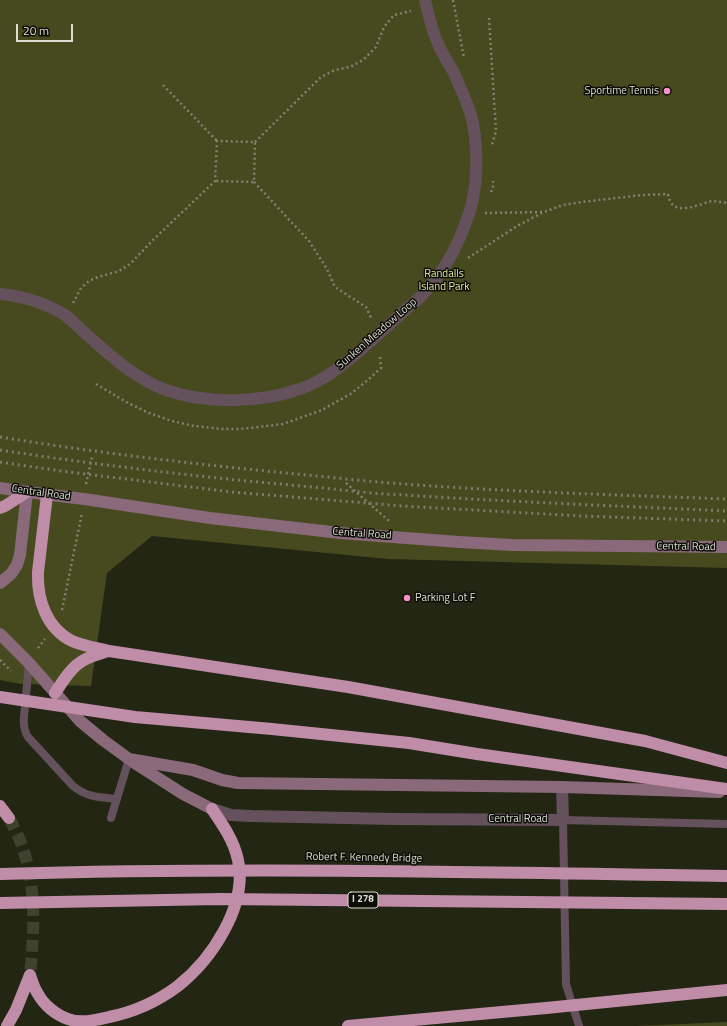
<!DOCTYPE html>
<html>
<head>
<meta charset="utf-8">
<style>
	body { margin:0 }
	#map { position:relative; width:727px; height:1026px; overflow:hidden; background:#242614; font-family:"Titillium Web",sans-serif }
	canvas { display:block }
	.scale { position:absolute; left:16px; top:24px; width:57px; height:18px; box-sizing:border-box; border:2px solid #dcded2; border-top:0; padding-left:5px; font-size:12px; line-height:14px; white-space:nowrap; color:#dcded2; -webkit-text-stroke:3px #0d0e07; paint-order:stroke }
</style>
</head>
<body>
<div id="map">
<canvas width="727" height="1026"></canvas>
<div class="scale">20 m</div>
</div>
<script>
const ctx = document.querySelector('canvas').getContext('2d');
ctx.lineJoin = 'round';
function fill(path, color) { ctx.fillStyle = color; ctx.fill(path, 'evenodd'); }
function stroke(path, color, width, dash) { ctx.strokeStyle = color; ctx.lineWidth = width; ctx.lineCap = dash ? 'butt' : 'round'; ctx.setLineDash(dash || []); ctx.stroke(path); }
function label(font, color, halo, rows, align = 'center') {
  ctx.font = font + ' "Titillium Web",sans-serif'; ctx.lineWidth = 3; ctx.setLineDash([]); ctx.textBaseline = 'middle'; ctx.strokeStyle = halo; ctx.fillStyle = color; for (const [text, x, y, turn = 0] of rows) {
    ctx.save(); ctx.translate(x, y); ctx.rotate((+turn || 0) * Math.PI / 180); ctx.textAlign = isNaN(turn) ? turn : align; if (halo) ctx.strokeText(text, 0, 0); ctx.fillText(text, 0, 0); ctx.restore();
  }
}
const green = new Path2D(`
	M0 0H727V568L388 559 152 536 107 573 91 686 21 684 0 680Z
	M727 1022V1026H637Z`);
const highwayTunnel = new Path2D(`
	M9 818C14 827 19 837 22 846 37 887 34 932 30 975`);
const path = new Path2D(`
	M453 0 464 58
	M489 18 496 131 492 145
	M163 85 217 141
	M255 142 321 77 335 70 350 67 363 60 376 47 384 27 394 15 411 11
	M254 182 309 241 327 269 335 287 366 307 372 320
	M491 192 493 188V181
	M485 213 544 212 563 205 582 202 642 195 668 194C671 217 695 206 708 202 714 200 720 202 727 203
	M468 258 517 226 542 213
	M73 303 81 288 89 281 98 277 119 271 130 264 155 238 215 181 217 141 255 142 254 182 215 181
	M96 384 128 403 149 413 172 421 194 426 222 429H241L283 424 322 410 352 393 369 379 381 368 380 356 381 355
	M346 483 389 521
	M86 484 92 457
	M62 610 82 513
	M38 648 45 639
	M0 660 11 671`);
const lane = new Path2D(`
	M29 663 24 717C23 725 24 730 28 737L73 786C88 798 99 797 117 799
	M111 818 129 759
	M579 1026 566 984 563 820 727 824`);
const street = new Path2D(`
	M0 294C23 296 45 303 65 315 72 320 79 328 86 334 111 356 136 380 169 391 209 404 260 403 300 389 327 380 349 360 370 342 381 332 392 322 403 312 410 306 418 300 424 293 452 264 475 213 476 173 477 153 476 131 470 112 465 98 459 84 453 71 447 61 440 50 436 39 431 26 428 13 425 0
	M212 809 231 815 251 816 394 819 563 820 562 787`);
const secondary = new Path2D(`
	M0 488 27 492 84 499 210 518 340 533 459 542 512 545 727 547
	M0 583 11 574 17 565 20 555 27 492
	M0 634 29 663 80 721 103 740 129 759 193 770 222 780 238 783 562 787 719 792
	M133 762 183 794 212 809`);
const highway = new Path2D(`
	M47 495 38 572C37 599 46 628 72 641 84 646 97 648 109 651L348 687 645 741 727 763
	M0 508 5 506 27 492
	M55 693C63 681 71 667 84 660 91 656 100 654 108 651
	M0 806 9 818
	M30 975C32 981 34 988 38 994 44 1005 56 1015 68 1019 81 1024 96 1020 109 1017 134 1012 158 1001 178 986 212 959 248 905 238 860 234 841 223 825 212 809
	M7 1026 16 1010 30 975
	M348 1026 546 1008`);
const rail = new Path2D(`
	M0 437C105 454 211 466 317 476 346 479 375 482 404 484 512 492 619 495 727 499
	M0 450C104 466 208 478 313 487 344 490 374 494 405 495 512 502 620 506 727 511
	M0 462 61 471 232 492 402 506 582 516 727 521`);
const highwayBridge = new Path2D(`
	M0 697 135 717 272 729 409 743 477 754 727 789
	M0 874C242 867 485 872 727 876
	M0 903 220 899 727 904
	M546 1008 727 990`);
const markers = [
	[667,91,4,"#f890cb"],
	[407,598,4,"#f890cb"]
];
const shields = [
	[363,900,30]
];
const shieldNames = [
	["I 278",363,900]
];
const poiNames = [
	["Sportime Tennis",659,91],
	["Parking Lot F",415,598,"left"]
];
const parkNames = [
	["Randalls",444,274],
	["Island Park",444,287]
];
const streetNames = [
	["Sunken Meadow Loop",377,334,-41],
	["Central Road",41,493,8],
	["Central Road",362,534,4],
	["Central Road",686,547,1],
	["Central Road",518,819],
	["Robert F. Kennedy Bridge",364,858,1]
];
fill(green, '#464a1e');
stroke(highwayTunnel, '#404230', 12, [12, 6]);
stroke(path, '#808273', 2.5, [2, 3]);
stroke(lane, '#65515b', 8);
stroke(street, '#65515b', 12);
stroke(secondary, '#8a697a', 12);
stroke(highway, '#bf8da8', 12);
stroke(rail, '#7b7d6e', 3, [2, 4]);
stroke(highwayBridge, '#bf8da8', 12);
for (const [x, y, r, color] of markers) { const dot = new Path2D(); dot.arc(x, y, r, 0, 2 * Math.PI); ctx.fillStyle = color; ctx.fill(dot); stroke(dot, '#0d0e07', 1.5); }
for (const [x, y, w] of shields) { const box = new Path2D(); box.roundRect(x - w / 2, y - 8, w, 16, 3); ctx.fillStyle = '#0d0e07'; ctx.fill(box); stroke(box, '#dcded2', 1); }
label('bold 10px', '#dcded2', null, shieldNames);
label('11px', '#dcded2', '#0d0e07', poiNames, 'right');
label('11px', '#dde596', '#0d0e07', parkNames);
label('11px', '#dcded2', '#0d0e07', streetNames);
</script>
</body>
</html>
